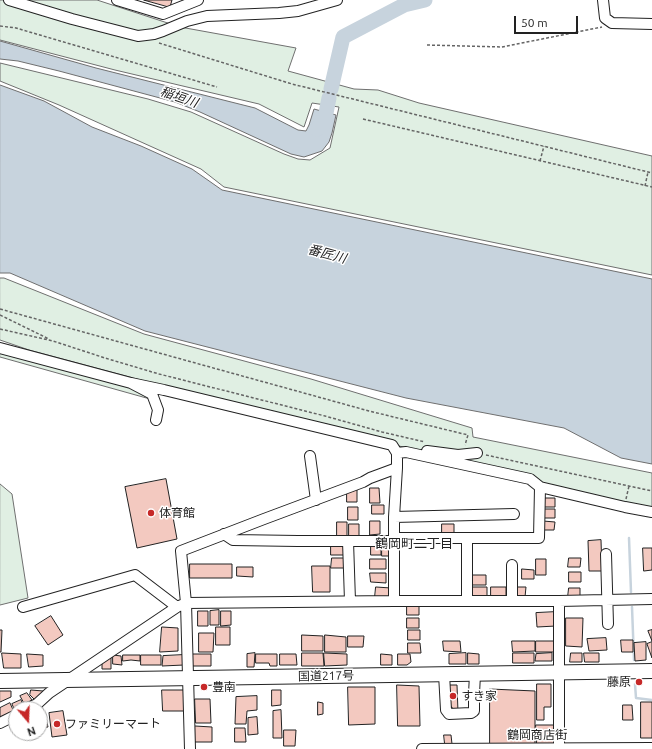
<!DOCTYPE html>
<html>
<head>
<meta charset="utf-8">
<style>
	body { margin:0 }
	#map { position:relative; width:652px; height:749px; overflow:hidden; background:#fff; font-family:Ubuntu,sans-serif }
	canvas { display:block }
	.north { position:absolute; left:8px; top:701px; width:40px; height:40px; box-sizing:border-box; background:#fff; border:1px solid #a7a7a7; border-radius:50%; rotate:161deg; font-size:11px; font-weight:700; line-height:16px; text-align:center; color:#222 }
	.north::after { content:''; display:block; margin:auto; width:14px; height:18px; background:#c62828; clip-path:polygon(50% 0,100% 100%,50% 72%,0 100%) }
	.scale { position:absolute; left:514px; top:16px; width:64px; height:18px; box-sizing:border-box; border:2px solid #222; border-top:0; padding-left:5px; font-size:12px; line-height:14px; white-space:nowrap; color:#222; -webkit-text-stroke:3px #fff; paint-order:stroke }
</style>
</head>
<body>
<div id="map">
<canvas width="652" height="749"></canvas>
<div class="north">N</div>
<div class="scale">50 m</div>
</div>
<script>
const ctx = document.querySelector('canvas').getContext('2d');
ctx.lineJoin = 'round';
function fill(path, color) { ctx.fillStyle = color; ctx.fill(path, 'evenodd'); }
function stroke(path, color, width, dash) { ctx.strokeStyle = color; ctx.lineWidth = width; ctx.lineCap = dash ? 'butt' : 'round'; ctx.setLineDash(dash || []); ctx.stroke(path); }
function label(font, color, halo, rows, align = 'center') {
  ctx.font = font + ' Ubuntu,"Noto Sans JP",sans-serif'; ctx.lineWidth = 3; ctx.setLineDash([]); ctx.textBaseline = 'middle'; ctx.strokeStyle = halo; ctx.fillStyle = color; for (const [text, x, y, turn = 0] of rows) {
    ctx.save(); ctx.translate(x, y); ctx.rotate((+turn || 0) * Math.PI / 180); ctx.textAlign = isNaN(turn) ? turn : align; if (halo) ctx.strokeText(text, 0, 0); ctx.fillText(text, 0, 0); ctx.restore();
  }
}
const green = new Path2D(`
	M0 0H97L180 27 296 48 288 71 354 89 378 90 419 103 652 156V275L224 187 201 169 59 105 0 81V63L148 99 191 112 284 154 298 159 310 160 330 148 339 107 312 103 304 127 259 104 115 70 0 40Z
	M0 278H4L144 334 311 379 472 428 473 437 652 473V509L545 485 458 461 163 386 29 350 0 340Z
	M0 350 128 386 150 395V399L0 357Z
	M0 484 12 494 28 598 0 605Z`);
const water = new Path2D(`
	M0 41 96 68 255 108 298 130 306 131 309 125 314 109 336 115 332 133 329 142 322 151 304 157 291 154 200 112 175 102 59 71 18 61 0 59Z
	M0 85 44 101 92 127 141 146 192 169 222 190 652 279V464L621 458 564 428 406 398 145 331 10 273H0Z`);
const stream = new Path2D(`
	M629 538 631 592
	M632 607 634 660
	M635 684 636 698 652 700`);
const river = new Path2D(`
	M331 89 343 37 404 5 425 0
	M317 129 324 123 329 98`);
const building = new Path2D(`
	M144 0H172L170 7Z
	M166 479 177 539 137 548 125 487Z
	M370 488H379L380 503H370Z
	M347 489H357V502H347Z
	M543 498H555V507H543Z
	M372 505H384V514H372Z
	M348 507H358V520H348Z
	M543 509H555V518H542Z
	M370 521H380V534L370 535Z
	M543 521 555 522 554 530H542Z
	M337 522H347V537H337Z
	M349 524H359V537H349Z
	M442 524H454V533H442Z
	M601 540 602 571H589L588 541Z
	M371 542H381V555H371Z
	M382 543H392V556H382Z
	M331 546H346V555H331Z
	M643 548H652V570L644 571Z
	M332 558H347V568H331Z
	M569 558H581L580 567H568Z
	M370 559H386V569H370Z
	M536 559H546V575H536Z
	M190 564H232V578H190Z
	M312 566H330V592H313Z
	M237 567H253V577L237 576Z
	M522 569 534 570V579H522Z
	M569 572H581V582H569Z
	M370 573H386V583L371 582Z
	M471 575H486V585H471Z
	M376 587 391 588V597H375Z
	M471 587H487V597H471Z
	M491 587H506V596H491Z
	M514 587H526L525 597H514Z
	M569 588H580V597H568Z
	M407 605H419V615H407Z
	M219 610V625H210V611Z
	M198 611H208V626H198Z
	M221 611H231V625L221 626Z
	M556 612V626L537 627 536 613Z
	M51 616 63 635 48 645 35 626Z
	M407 618H419V628H407Z
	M566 618H583L582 647 566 646Z
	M162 627 178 628V651L160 652Z
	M216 627H230V645H216Z
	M0 630H2L1 652H0Z
	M408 630H420V640H408Z
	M652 630V641L648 631Z
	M199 633H214L213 652H199Z
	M302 635 323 636V651H302Z
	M325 635 346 637V652H325Z
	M348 636H364L363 647H348Z
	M606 638 607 650 589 651 587 639Z
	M621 640H633V652H622Z
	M443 641H460L461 652 444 651Z
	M512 641H535V651L513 652Z
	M536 641H557L556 652H536Z
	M646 642V660L635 661 634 643Z
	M652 642V658L647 644Z
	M408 643H420L421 653H408Z
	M2 653 21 654V668H4Z
	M255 653 254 667H247V654Z
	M302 653H323L324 666H302Z
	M324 653 347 654V665L325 666Z
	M466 653V664H449V654Z
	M468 653 479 654V664H468Z
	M513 653H534V663H513Z
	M552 653V661H535L536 654Z
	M571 653H582V662H570Z
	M584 653H599V662H585Z
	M27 654 43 655V666L29 667Z
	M193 654H211V666H192Z
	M256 654H277V666H270L269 663H256Z
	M280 654H296L297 665H280Z
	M381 654 392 655V665H381Z
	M398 654H410L411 662 407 665H398Z
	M113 655 121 656 122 665 113 664Z
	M123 655H140V661L131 660 123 661Z
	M141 655H161V665H141Z
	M183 655 184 665 162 666 163 656Z
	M111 657V669H102V661Z
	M537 684H551V707H544V720H537Z
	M397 685 419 686 420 726H398Z
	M447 685H457L458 712H452V707H449Z
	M348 687H375V724L349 725Z
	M490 689 535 691V745H490Z
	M31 690 43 691V695L35 700 30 695Z
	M162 690H184V711H163Z
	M272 690H281V705L272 706Z
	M0 691H11V697L0 702Z
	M27 693 32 700 25 705 20 696Z
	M257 696V710L247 711 246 724H235L236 697Z
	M195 699H210L211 723H196Z
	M21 700 24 707 19 709H16L15 711 12 704Z
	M318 702 323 703V714L318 715Z
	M641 702H652V738H641Z
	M10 703 14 712 0 719V708Z
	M623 705H632L633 720H623Z
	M41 706 45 714 40 716V709H36Z
	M281 710 282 738H273V711Z
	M63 711 67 735 52 737 49 713Z
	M257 717 258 734 248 735V718Z
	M46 718 48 727 40 728V719Z
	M536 725H556V745H537Z
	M195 726 212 727V742H195Z
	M235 728H245L246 742H235Z
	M284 730H296L295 746H284Z
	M444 735H451L452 744H445Z`);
const path = new Path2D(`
	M0 26 16 28 217 87
	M159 43 292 84 652 173
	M427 45 502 47 602 27
	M363 119 652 187
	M540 161 544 146
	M645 186 648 172
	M0 309 369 411 468 435 465 445
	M0 315 49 339
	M0 329 53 341 105 358 159 374 325 416 382 432 425 442
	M486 455 652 491
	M626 499 629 486`);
const minor = new Path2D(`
	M9 0 72 19 138 36 154 34 163 31 187 21 207 16 279 13 298 11 337 0
	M117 0 163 14 198 0
	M603 0 605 18 612 23 652 24
	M0 348 131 383 152 394 158 410 156 420
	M131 383 164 390 392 445 397 453V468
	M427 451 458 455 477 453
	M397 453 406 452 530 479 540 487 625 507 652 512
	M310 456 316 500
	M394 517 514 514
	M224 534 233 540 298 541H394
	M394 538H539L540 487
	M348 541 350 601
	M606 554 608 624
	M467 601V538
	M512 601V565
	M23 607 135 575 177 607
	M444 674 446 710 449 714 471 713 474 711V694L475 674
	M26 709 37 704 49 693 177 607 186 603 394 601H559L652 599
	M0 723 16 715
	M559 748V601
	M190 749 186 603 181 551 264 519 363 482 370 478 397 468 394 517V601
	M422 749 652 748`);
const highway = new Path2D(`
	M0 681 652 671`);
const markers = [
	[151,513,4,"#c62828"],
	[639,682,4,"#c62828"],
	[204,687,4,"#c62828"],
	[453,696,4,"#c62828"],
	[57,724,4,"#c62828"]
];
const poiNames = [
	["体育館",159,513],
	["藤原",631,682,"right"],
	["豊南",212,687],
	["すき家",461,696],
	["ファミリーマート",65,724]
];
const streetNames = [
	["国道217号",326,676,-1],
	["鶴岡商店街",537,735]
];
const waterNames = [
	["稲垣川",179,97,19],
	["番匠川",327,254,15]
];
const neighbourhoodNames = [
	["鶴岡町二丁目",414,544]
];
fill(green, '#e0efe3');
stroke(green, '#6f6f6f', 1);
fill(water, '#c7d3dd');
stroke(water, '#6f6f6f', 1);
stroke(stream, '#c7d3dd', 2.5);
stroke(river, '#c7d3dd', 15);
fill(building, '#f3c9c0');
stroke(building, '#222', 1);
stroke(minor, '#222', 12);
stroke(highway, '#222', 16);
stroke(path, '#646464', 1.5, [3, 2]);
stroke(minor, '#fff', 10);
stroke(highway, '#fff', 14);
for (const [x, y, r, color] of markers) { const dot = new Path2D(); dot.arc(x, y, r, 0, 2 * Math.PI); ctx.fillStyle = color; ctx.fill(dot); stroke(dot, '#fff', 1.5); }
label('12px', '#222', '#fff', poiNames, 'left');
label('12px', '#222', '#fff', streetNames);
label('italic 13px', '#222', '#fff', waterNames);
label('13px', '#222', '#fff', neighbourhoodNames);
</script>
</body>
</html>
